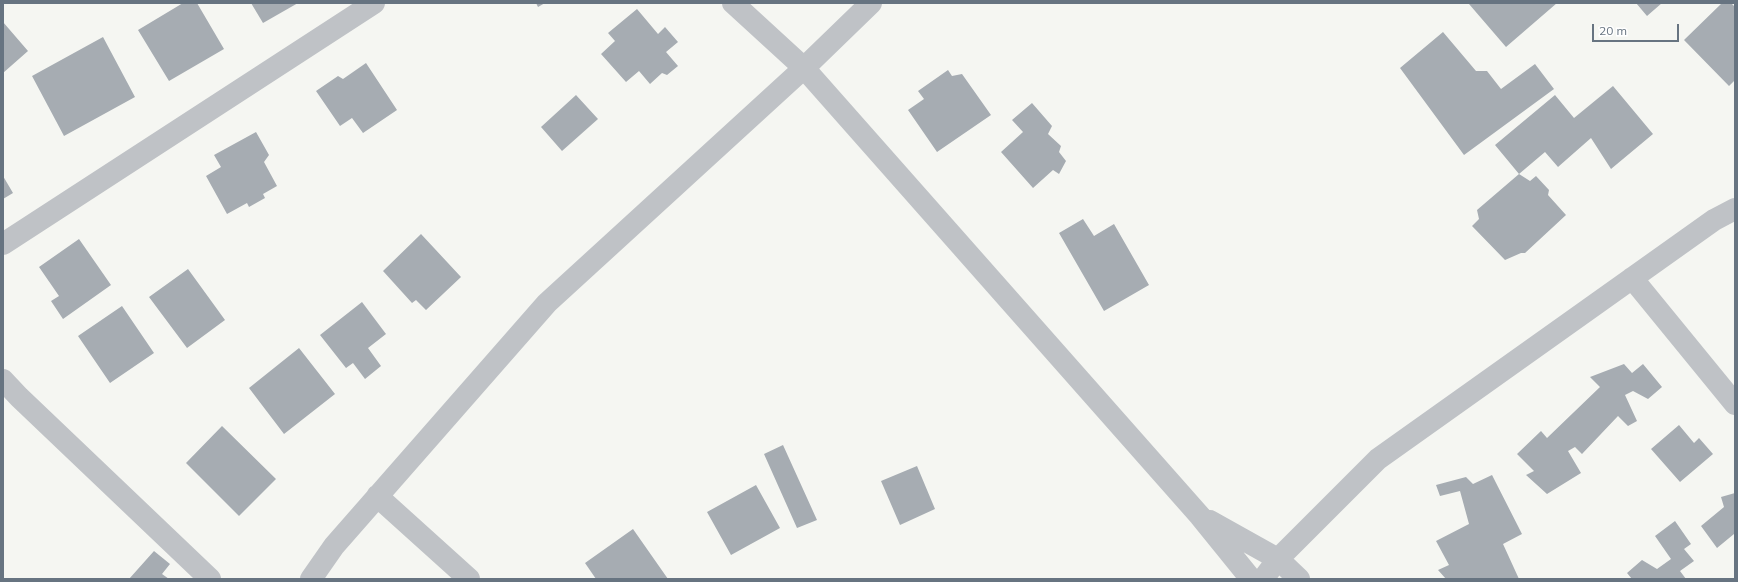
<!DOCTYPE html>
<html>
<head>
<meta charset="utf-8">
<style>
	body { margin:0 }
	#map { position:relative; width:1738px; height:582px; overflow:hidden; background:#f5f6f2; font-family:Mulish,sans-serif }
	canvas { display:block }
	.frame { position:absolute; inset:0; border:4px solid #677481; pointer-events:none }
	.scale { position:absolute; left:1592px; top:24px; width:87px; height:18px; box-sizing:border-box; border:2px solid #677481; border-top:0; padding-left:5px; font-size:12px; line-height:14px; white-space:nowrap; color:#677481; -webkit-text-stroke:3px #fff; paint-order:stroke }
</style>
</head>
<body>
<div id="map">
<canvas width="1738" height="582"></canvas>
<div class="frame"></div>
<div class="scale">20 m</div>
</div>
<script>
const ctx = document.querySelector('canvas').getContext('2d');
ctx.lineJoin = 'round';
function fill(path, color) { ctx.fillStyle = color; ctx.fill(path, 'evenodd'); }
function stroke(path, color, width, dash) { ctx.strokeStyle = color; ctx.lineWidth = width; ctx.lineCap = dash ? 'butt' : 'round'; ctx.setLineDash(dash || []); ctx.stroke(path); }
const building = new Path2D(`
	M183 3H197L224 49 169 81 138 30Z
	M251 3H298L263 23Z
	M536 3H545L538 7Z
	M1471 3H1557L1506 47 1469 4Z
	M1636 3H1662L1647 16Z
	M1722 3H1731L1735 7V80L1729 86 1684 40Z
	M637 9 658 34 665 27 678 42 666 52 678 66 667 75 662 73 650 84 639 71 626 82 601 54 615 41 608 33Z
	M3 22 28 51 3 73Z
	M1443 32 1476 71H1487L1501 89 1535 64 1554 89 1464 155 1400 68Z
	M103 37 135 97 64 136 32 76Z
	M366 63 397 110 363 133 352 118 340 126 316 91 338 76 343 79Z
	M948 70 952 76 962 74 991 115 937 152 908 110 924 99 918 91Z
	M1613 86 1653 134 1611 169 1591 138 1558 167 1545 152 1519 174 1495 145 1555 95 1574 118Z
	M576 95 598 119 562 151 541 127Z
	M1032 103 1052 126 1048 134 1061 146 1059 152 1066 161 1059 174 1053 170 1033 188 1001 152 1023 132 1012 120Z
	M256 132 269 155 264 162 277 186 263 194 265 198 249 207 247 203 227 214 206 176 221 167 214 155Z
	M1519 174 1530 181 1536 176 1549 190 1548 195 1566 215 1525 253H1521L1505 260 1472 226 1479 219 1477 210Z
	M3 176 13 193 3 199Z
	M1083 219 1094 236 1114 224 1149 285 1104 311 1059 233Z
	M421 234 461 277 426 310 416 300 412 303 383 271Z
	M79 239 111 285 63 319 51 301 59 296 39 267Z
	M188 269 225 320 187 348 149 297Z
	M362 302 386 334 368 348 381 366 365 379 353 363 346 368 320 335Z
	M122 306 154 353 110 383 78 336Z
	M299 348 335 394 284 434 249 388Z
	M1624 364 1632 373 1643 364 1662 387 1648 399 1633 391 1625 395 1637 421 1628 426 1618 416 1582 454 1575 447 1568 451 1581 473 1547 494 1526 475 1534 471 1517 454 1541 431 1547 438 1600 387 1590 377Z
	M1679 425 1694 443 1699 438 1713 454 1680 482 1651 449Z
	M222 426 276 479 239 516 186 463Z
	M783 445 817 520 797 528 764 454Z
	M917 466 935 509 900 525 881 481Z
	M1492 475 1522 534 1503 544 1519 579H1446L1438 570 1449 565 1436 541 1469 524 1460 491 1440 496 1436 485 1466 477 1473 484Z
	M756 485 780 528 731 555 707 512Z
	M1735 493V536L1734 534 1717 548 1701 526 1724 507 1721 497Z
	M1675 521 1691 544 1684 549 1694 561 1680 571 1686 579H1632L1627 573 1642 560 1657 569 1671 559 1655 536Z
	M633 529 668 579H596L585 563Z
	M154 551 170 564 162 574 169 579H129Z`);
const minor = new Path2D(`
	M733 3 804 68 1200 516 1251 579
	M3 244 374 3
	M1632 278 1735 404
	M3 380 19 397 210 579
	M377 496 469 579
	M1210 521 1278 559 1299 579
	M311 579 334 546 547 303 804 68 871 3
	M1263 579 1278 559 1378 459 1714 220 1735 209`);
fill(building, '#a6acb2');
stroke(minor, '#bfc2c6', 22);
</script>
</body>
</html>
